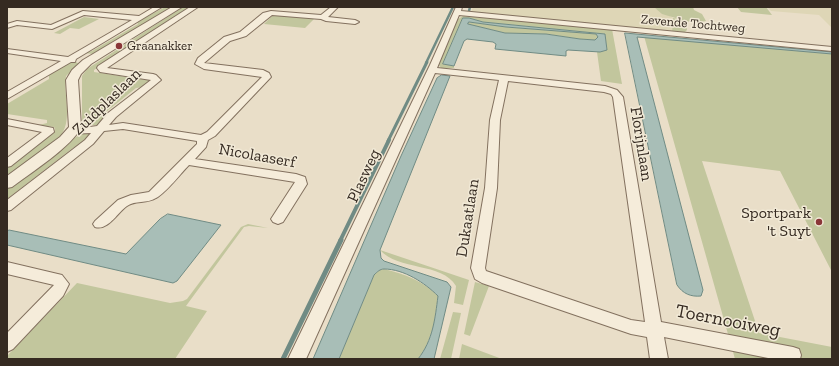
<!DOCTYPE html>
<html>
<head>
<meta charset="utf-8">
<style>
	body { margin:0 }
	#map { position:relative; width:839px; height:366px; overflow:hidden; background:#e9dec8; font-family:"Zilla Slab",serif }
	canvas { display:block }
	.frame { position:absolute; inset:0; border:8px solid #352a21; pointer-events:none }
</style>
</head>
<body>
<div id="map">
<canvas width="839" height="366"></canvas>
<div class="frame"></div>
</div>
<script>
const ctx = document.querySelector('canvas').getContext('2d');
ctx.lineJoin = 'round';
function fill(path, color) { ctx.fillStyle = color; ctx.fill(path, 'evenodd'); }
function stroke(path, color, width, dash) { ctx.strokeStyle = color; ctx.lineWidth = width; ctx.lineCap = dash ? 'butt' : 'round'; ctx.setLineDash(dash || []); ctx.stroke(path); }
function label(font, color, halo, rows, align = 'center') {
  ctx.font = font + ' "Zilla Slab",serif'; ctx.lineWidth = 3; ctx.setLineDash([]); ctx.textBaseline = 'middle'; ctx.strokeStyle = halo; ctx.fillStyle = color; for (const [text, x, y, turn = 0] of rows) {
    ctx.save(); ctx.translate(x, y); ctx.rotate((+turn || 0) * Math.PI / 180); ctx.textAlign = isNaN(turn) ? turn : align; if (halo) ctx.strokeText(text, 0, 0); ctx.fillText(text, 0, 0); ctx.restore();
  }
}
const farmland = new Path2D(`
	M473 7H655L673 18 672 33 471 12Z
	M767 7H832V28L819 15 771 11Z`);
const green = new Path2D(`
	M165 7H173L114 43H111L93 54 85 53 92 51 138 24 137 22Z
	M183 7H193L94 70V72L153 81 144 87 136 88 106 112V117L98 125H84L82 122V76L87 69Z
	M654 7H693L694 10 702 14 706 21 696 23 686 21 687 30 683 34 672 33 673 18 679 19 662 14Z
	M737 7H766L772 15 741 12Z
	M278 15 315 18 305 28 264 24 272 16Z
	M463 16 612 29 622 84 601 81 597 52 607 50 605 34 483 22 469 18H463L443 64 454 66V68H441L438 64 458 19Z
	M84 17 99 19 79 29 70 28 60 34 54 33Z
	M469 22 506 27 596 34 598 37 595 40 580 39 547 34 505 33 467 24Z
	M644 36 832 54V272L780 171 702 161 759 333 832 347V359H735Z
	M76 62 79 64 66 76C63 97 74 120 59 138L7 177V166L54 133 55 129 54 127 39 125 47 123V120L7 114V104L49 79V74L68 63Z
	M85 133 91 135 81 146 73 148 7 199V189L80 134Z
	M248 224 268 228 249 226 244 227 186 306 207 311 175 359H7V356L77 283 170 303 183 301 187 299 241 227Z
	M380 250 469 280 463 305 454 303 456 286C442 262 398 271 380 250Z
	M384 269C405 274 423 281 438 296 435 319 433 340 418 359H339L374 275 379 270Z
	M475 282 489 286 470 336 464 334Z
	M453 312 461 313 451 359H440Z
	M462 344 502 359H459Z`);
const water = new Path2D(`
	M463 18H469L483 22 605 34 607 50 600 52 568 50 566 51V56L495 49 496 44 493 42 467 39 464 41 454 66 443 64ZM469 22 506 27 596 34 598 37 595 40 580 39 546 34 505 33 468 24Z
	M625 33 832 52V54L637 37 703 290 701 296C691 297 683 294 677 285Z
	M442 75 450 76 380 250 381 258 384 261 447 282 451 287 434 359H418C433 340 435 319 438 296 425 283 404 269 384 269 380 269 377 272 374 275L339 359H313L401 156 437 78Z
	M168 214 221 225 177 281 173 283 7 245V231L9 230 126 254 160 219Z`);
const streamFar3 = new Path2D(`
	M469 11 470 7
	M426 63 453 7`);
const streamFar2 = new Path2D(`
	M388 141 427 62`);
const streamFar1 = new Path2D(`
	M340 241 389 140`);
const stream = new Path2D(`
	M283 359 341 240`);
const minor = new Path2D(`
	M154 7H162L76 59 75 62H71L7 99V92L61 61 7 53V49L68 57 132 20 84 15 52 29 17 25 7 28V24L17 21 51 25 83 11 139 16Z
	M190 7H198L107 68 153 74 156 75 161 80 116 117 109 125 123 123 201 135 207 132 262 77 204 69 195 64 198 58 224 37 240 32 263 13 271 11 321 15 331 7H338L328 17 355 20 359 22 355 24 326 21 321 19 272 15 246 36 230 41 204 63 263 70 269 73 271 77 215 136 208 140 206 147 195 159 296 174 305 177 307 184 283 222 278 224 273 222 271 219 295 182 189 165C181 173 166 193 156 198 147 204 135 200 127 206 117 213 108 231 95 227L93 224 95 221 118 200 131 195 149 192 197 144V141L123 129 104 131 93 144 11 210 7 211V200L85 140 91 133 69 134 68 132 69 130 97 126 108 113 151 80 100 72 97 68 98 66Z
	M456 7H462L461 11 832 47V51L459 15 437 68 605 86 617 90 623 97 661 322 793 347 799 349 801 355 800 359H773L664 337 668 359H650L647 337 631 334 482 283 475 279 471 268 485 188 490 120 499 80 435 73 306 359H288L430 65ZM508 81 604 92 611 94 613 97 645 322 631 320 486 271 485 268 497 188 500 120Z
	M7 119 53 128 54 132 11 166 7 167V158L42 132 7 125Z
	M7 262 62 275 69 284 63 296 13 349 7 352V333L54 285 7 274Z`);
const tertiary = new Path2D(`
	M172 7H182L91 64 81 74 78 80 81 127C74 145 29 174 12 187L7 188V176L60 137 69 127 66 80 72 70 83 60Z`);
const markers = [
	[119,46,4,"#8a3638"],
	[819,222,4,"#8a3638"]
];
const farStreetnames = [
	["Zevende Tochtweg",693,24,5]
];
const farPoinames = [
	["Graanakker",127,46]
];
const streetNames = [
	["Zuidplaslaan",107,102,-44],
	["Florijnlaan",641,144,81],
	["Nicolaaserf",257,156,10],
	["Plasweg",364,176,-65],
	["Dukaatlaan",468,218,-81]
];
const poiNames = [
	["Sportpark",811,213],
	["'t Suyt",811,231]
];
const nearStreetnames = [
	["Toernooiweg",728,321,11]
];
fill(farmland, '#ded6b6');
fill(green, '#c2c69d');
fill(water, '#a8beb7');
stroke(water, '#708b84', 1);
stroke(streamFar3, '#708b84', 2.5);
stroke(streamFar2, '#708b84', 3);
stroke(streamFar1, '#708b84', 4);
stroke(stream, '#708b84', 5);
stroke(minor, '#83715f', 2);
stroke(tertiary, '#83715f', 2);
fill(minor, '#f5ecda');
fill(tertiary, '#f5ecda');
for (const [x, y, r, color] of markers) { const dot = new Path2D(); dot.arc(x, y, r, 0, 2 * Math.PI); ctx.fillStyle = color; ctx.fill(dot); stroke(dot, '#f1e9d6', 1.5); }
label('13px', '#352a21', '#f1e9d6', farStreetnames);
label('13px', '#352a21', '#f1e9d6', farPoinames, 'left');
label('16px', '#352a21', '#f1e9d6', streetNames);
label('16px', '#352a21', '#f1e9d6', poiNames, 'right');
label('19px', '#352a21', '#f1e9d6', nearStreetnames);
</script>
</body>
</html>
